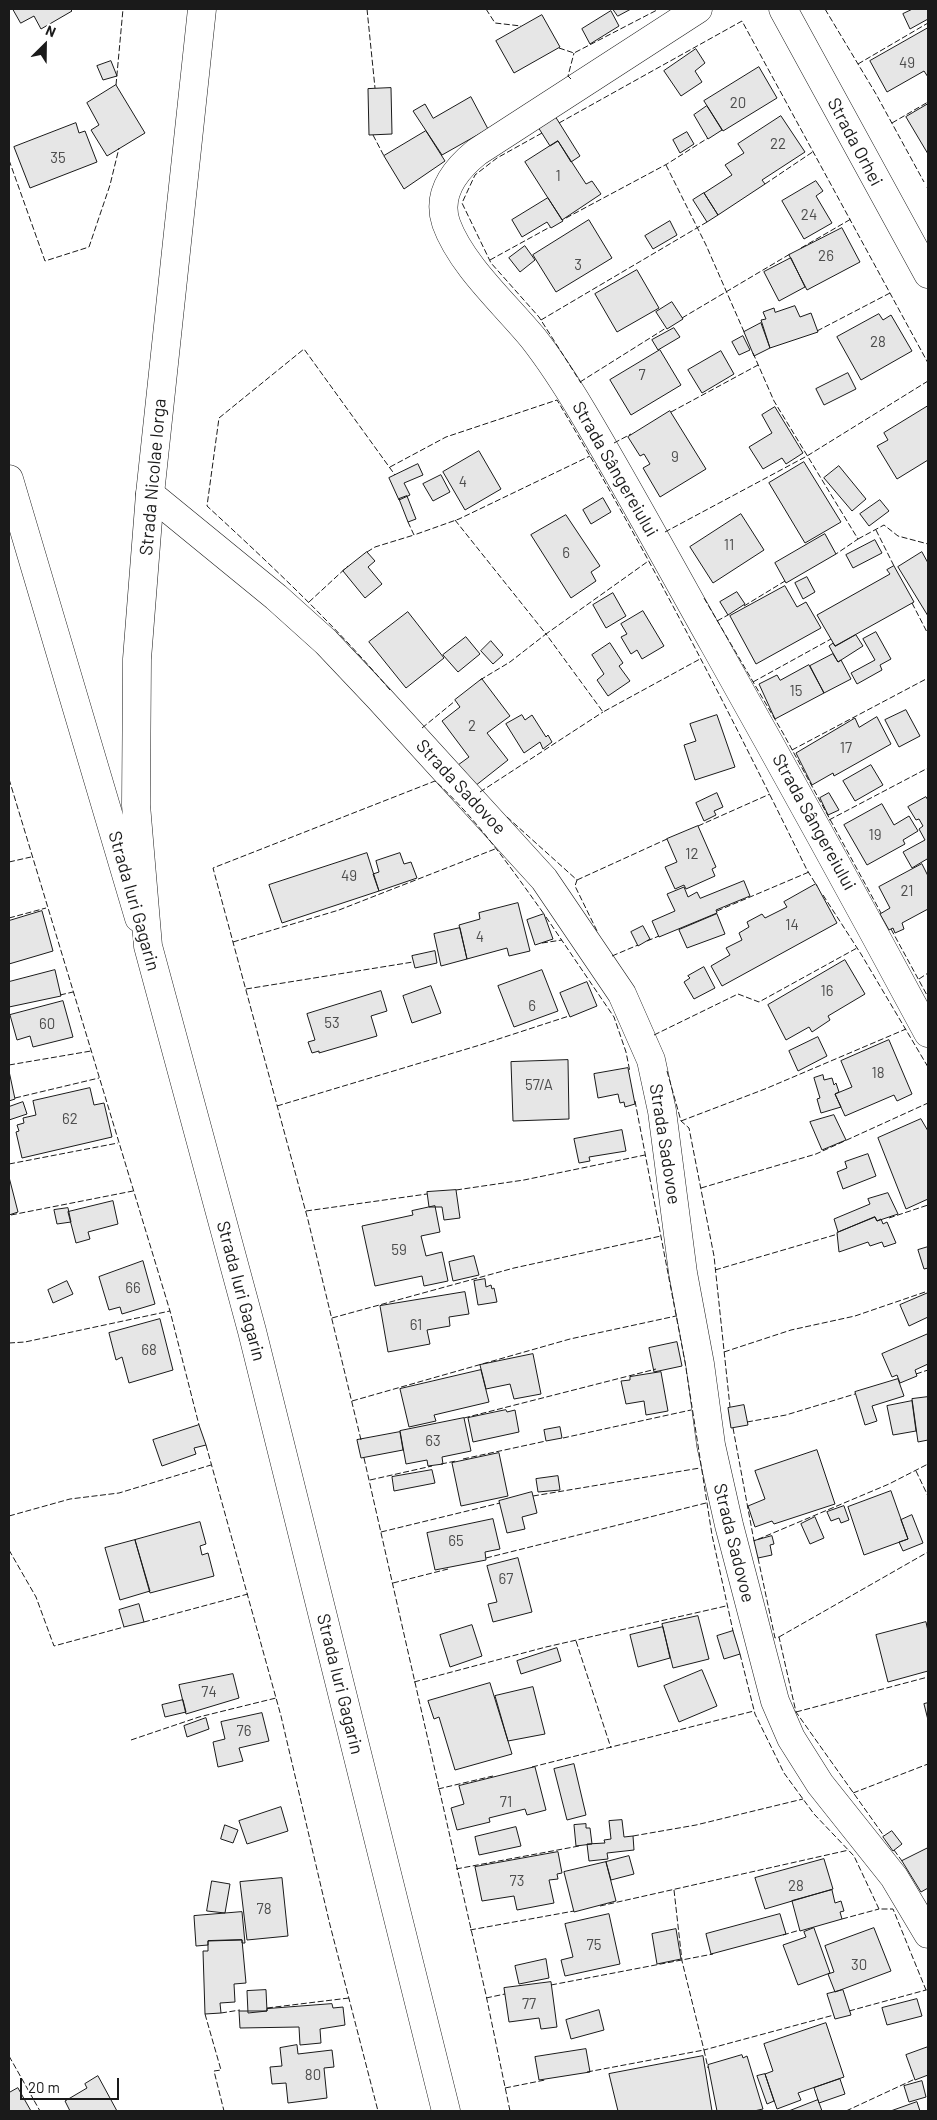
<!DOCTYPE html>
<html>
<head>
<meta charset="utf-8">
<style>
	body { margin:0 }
	#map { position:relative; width:937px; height:2120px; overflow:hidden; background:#fff; font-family:Barlow,sans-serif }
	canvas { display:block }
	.frame { position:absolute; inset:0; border:10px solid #1a1a1a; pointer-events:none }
	.north { position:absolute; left:20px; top:20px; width:50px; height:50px; -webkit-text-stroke:4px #fff; paint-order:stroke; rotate:23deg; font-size:14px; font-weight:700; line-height:20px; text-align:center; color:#1a1a1a }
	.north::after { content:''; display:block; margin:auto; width:18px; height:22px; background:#1a1a1a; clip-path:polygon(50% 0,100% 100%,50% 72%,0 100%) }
	.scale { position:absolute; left:20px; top:2078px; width:99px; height:22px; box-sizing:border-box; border:2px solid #1a1a1a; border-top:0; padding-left:6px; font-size:15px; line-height:18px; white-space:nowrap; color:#1a1a1a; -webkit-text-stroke:4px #fff; paint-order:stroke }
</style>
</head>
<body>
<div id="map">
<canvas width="937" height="2120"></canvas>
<div class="frame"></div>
<div class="north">N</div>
<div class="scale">20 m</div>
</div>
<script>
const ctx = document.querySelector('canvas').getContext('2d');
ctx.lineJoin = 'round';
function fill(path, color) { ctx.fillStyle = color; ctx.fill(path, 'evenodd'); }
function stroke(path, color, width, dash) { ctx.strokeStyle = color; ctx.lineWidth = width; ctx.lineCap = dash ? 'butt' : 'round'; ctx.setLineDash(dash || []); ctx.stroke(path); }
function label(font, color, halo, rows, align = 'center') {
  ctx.font = font + ' Barlow,sans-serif'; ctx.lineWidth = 4; ctx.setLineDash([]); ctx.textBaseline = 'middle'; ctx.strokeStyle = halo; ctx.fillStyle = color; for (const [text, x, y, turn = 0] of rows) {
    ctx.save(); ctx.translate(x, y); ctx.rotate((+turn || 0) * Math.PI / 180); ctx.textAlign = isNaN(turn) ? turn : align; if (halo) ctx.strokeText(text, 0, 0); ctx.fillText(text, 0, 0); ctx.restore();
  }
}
const building = new Path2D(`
	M13 9H70L72 11 41 29 34 16 21 23Z
	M613 9H631L618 16Z
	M913 9H928V19L910 29 903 14Z
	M611 11 619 26 590 44 582 29Z
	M542 15 560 47 514 73 496 41Z
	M928 28V77L924 71 887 92 870 61Z
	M696 49 705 63 695 71 702 82 681 96 664 71Z
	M111 61 117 76 103 80 97 66Z
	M759 67 777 98 723 131 704 101Z
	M116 85 145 133 107 156 91 130 99 125 87 103Z
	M391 88 392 134 369 135 368 89Z
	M471 97 488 129 442 155 413 111 425 104 433 118Z
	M928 104V154L906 117Z
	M707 106 722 130 708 139 694 115Z
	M555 116 580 156 571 162 558 141 550 146 538 127Z
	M781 116 805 152 762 180 765 184 718 215 704 193 732 175 725 165 744 153 738 144Z
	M76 123 79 133 85 131 97 162 30 188 14 147Z
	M426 131 445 161 404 189 384 156Z
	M687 132 694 144 680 153 673 140Z
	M558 141 586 184 592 181 601 194 562 220 525 162Z
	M816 181 823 191 816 196 832 223 804 239 782 201Z
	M704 193 718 215 707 222 693 200Z
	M548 198 563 221 551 228 547 222 522 237 512 220Z
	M589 220 612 258 556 292 533 255Z
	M670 221 677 235 653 249 645 236Z
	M842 228 860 262 807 290 789 255Z
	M525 246 535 260 520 272 509 258Z
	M791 258 805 287 779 301 764 272Z
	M637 270 659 308 617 332 595 294Z
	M672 302 683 319 667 329 656 312Z
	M795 306 800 317 811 313 818 332 770 348 761 320 766 319 763 312 774 308 775 312Z
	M879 314 883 320 891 315 912 351 861 380 837 337Z
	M761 323 770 348 754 356 744 332Z
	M674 328 680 337 658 350 652 340Z
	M743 336 750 350 739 355 732 342Z
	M660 350 681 385 631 415 610 380Z
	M721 351 734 374 702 393 688 370Z
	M848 373 856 389 824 405 816 389Z
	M928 406V460L897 479 877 446 888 440 884 433Z
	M775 407 803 453 786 464 782 458 763 469 749 447 772 433 762 415Z
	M670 411 706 469 660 497 643 468 650 464 644 454 640 456 628 437Z
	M479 451 501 489 465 510 443 472Z
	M804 462 841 522 805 543 769 483Z
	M418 464 423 475 404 483 410 495 399 500 389 478Z
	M839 466 866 499 852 511 824 478Z
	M441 475 450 492 433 501 423 484Z
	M407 496 416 519 408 522 399 499Z
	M603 498 611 512 591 524 583 510Z
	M880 500 889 511 869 526 860 514Z
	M741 514 764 550 713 583 690 547Z
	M566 515 600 566 591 572 596 581 571 598 531 535Z
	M825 534 836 554 786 583 775 563Z
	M875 540 882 553 853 568 846 555Z
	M367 552 375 561 368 567 382 584 365 598 343 571Z
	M922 552 928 563V616L898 567Z
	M894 566 914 602 835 646 817 615 890 574 887 570Z
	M807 577 815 592 803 599 795 583Z
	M785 586 797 607 806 602 821 628 756 664 730 616Z
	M737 592 745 604 728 615 720 602Z
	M613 593 626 616 606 628 593 605Z
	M643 611 664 646 642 659 637 650 631 654 621 637 627 634 621 624Z
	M408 612 444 658 406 688 369 642Z
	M876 632 891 659 880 665 882 670 857 684 851 673 875 660 863 639Z
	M856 635 863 646 838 662 829 646 833 643 835 646Z
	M466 637 480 654 458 672 443 655Z
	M491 641 503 655 493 664 481 651Z
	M610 643 623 663 619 666 630 681 608 696 597 680 604 674 592 655Z
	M833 654 838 662 841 660 851 679 824 693 810 666Z
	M809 665 824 693 775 719 759 684 777 675 780 680Z
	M482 679 510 716 487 733 508 760 475 786 458 765 469 757 442 721 460 707 455 700Z
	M906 710 920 736 899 747 885 720Z
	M522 715 525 720 532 715 546 737 548 735 552 742 543 749 540 742 524 753 506 724Z
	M717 715 735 767 695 780 684 745 696 741 690 724Z
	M877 717 891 744 834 776 833 773 812 785 796 753 855 718 859 727Z
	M871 765 883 785 855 801 843 781Z
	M717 793 723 807 714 811 716 815 704 821 696 803Z
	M829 793 839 810 828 815 820 798Z
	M926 797 928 800V861L927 859 912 868 903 852 925 840 919 829 923 826 919 819 916 820 908 807Z
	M882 804 894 825 909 816 918 831 903 840 905 844 867 865 844 825Z
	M698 826 716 867 712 869 715 876 686 889 684 885 675 889 665 867 677 862 667 839Z
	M367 853 379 891 282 923 269 885Z
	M400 853 404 864 411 862 417 878 379 891 373 874 379 872 376 861Z
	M922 864 928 876V909L902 923 904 929 895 933 893 928 889 930 880 914 890 908 879 887Z
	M744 881 750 896 716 910 717 913 659 937 652 921 675 911 667 894 684 887 688 897 697 892 700 898Z
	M816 884 837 923 722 986 711 966 730 955 726 948 742 940 739 933 749 927 747 922 762 914 765 918 787 907 784 902Z
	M518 903 530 951 509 956 507 948 467 959 459 925 480 919 479 913Z
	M42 911 53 951 9 964V921Z
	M544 914 553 939 535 945 527 920Z
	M717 914 725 934 687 948 679 930Z
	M643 926 650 939 638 946 631 932Z
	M460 928 467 959 441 966 434 934Z
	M435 951 437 963 415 968 412 956Z
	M845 960 865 994 828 1016 830 1020 812 1032 809 1027 786 1040 768 1005Z
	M704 967 715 988 694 999 684 982 690 978 688 976Z
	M55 970 61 996 9 1007V982Z
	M542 970 558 1011 514 1027 498 986Z
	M587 982 597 1006 570 1017 560 993Z
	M431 986 441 1013 412 1023 403 996Z
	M381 991 387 1011 371 1016 377 1036 319 1053V1051L312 1053 308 1042 315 1040 307 1014Z
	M63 1001 73 1037 33 1047 30 1036 17 1040 10 1015Z
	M818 1037 827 1056 798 1071 789 1051Z
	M889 1040 912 1094 897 1101 894 1095 845 1116 835 1094 852 1087 841 1061Z
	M568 1060 569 1119 513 1121 511 1062Z
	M628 1068 635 1104 625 1107 624 1102 620 1103 618 1094 598 1098 594 1074Z
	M9 1071 15 1099 9 1101Z
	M823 1075 824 1080 832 1078 834 1085 836 1083 839 1092 835 1094 841 1107 821 1113 817 1099 820 1098 814 1078Z
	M90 1088 94 1105 104 1103 112 1137 22 1158 16 1132 19 1131 17 1125 24 1123 23 1118 36 1115 33 1101Z
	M23 1102 27 1114 9 1120V1107Z
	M834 1115 846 1140 822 1150 810 1122Z
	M921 1119 928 1131V1199L906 1209 878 1138Z
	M622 1130 626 1151 589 1157 590 1161 579 1163 574 1139Z
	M868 1154 876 1176 843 1189 837 1172 847 1168 845 1162Z
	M9 1177 18 1212 9 1215Z
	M456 1190 460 1218 444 1220 442 1207H429L427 1192Z
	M888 1193 898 1214 877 1221 875 1217 838 1232 834 1219 870 1204 868 1199Z
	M113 1201 118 1224 88 1232 90 1239 76 1243 68 1212Z
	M435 1206 440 1232 421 1236 426 1256 442 1252 448 1281 424 1286 422 1276 375 1286 362 1226 413 1215 412 1211Z
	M68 1208 71 1222 57 1224 54 1210Z
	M875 1217 877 1221 881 1219 883 1224 887 1222 896 1243 884 1247 882 1242 870 1246 868 1242 839 1252 837 1233Z
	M928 1247V1268L924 1269 918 1250Z
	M474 1256 479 1275 453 1281 449 1262Z
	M143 1261 155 1304 122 1314 120 1307 109 1310 99 1277Z
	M485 1279 486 1287 491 1285 492 1289 494 1288 497 1302 478 1305 474 1281Z
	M67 1281 73 1294 53 1303 48 1290Z
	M465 1292 469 1314 449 1317 450 1326 427 1330 430 1344 388 1352 380 1306Z
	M928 1293V1317L909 1326 900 1305Z
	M160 1319 173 1370 129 1383 122 1357 116 1360 109 1333Z
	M928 1334V1364L915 1370 917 1376 900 1383 897 1375 892 1377 882 1354Z
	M677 1342 682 1366 654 1372 649 1348Z
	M533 1354 541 1394 514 1399 510 1384 486 1389 480 1365Z
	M481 1370 489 1402 434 1415 436 1421 409 1427 400 1389Z
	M661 1372 668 1411 646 1415 644 1401 626 1404 621 1381 630 1380V1377Z
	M898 1379 904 1396 872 1406 877 1421 865 1425 855 1392Z
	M928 1397V1440L918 1442 912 1399Z
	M912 1401 916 1431 893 1435 887 1406Z
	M744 1405 748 1425 731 1428 728 1408Z
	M506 1410 507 1412 515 1410 519 1432 473 1442 468 1418Z
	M464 1418 471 1451 442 1457 443 1464 428 1466 427 1460 406 1464 400 1431Z
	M199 1425 206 1445 194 1448 196 1454 162 1466 153 1440Z
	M560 1427 562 1438 546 1441 544 1430Z
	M400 1432 403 1450 361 1458 357 1440Z
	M817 1450 835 1504 774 1524 772 1521 755 1527 748 1506 765 1499 755 1471Z
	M499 1453 508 1496 461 1506 452 1463Z
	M432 1470 435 1483 394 1491 392 1477Z
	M558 1476 560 1490 538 1492 536 1479Z
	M891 1491 908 1539 864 1555 848 1507Z
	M532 1492 537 1513 522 1517 525 1529 507 1533 499 1501Z
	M844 1506 849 1520 841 1523 839 1518 831 1521 827 1512Z
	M912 1515 923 1543 903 1551 899 1542 908 1539 901 1520Z
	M815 1517 824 1538 810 1544 801 1524Z
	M493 1519 500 1549 485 1552 486 1560 435 1570 427 1533Z
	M200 1522 206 1544 200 1546 202 1555 208 1553 214 1576 150 1593 135 1540Z
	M772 1536 774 1544 770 1545 772 1555 758 1558 754 1541Z
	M135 1540 150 1591 120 1600 105 1548Z
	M518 1558 532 1612 493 1622 488 1604 497 1602 487 1566Z
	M139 1604 144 1622 124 1627 119 1610Z
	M698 1616 709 1659 673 1668 662 1624Z
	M926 1622 928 1631V1671L888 1682 876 1635Z
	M472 1625 482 1656 450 1667 440 1635Z
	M663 1627 670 1658 638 1667 630 1635Z
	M733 1631 740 1654 724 1659 717 1636Z
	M557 1648 561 1661 521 1674 517 1661Z
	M702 1670 717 1706 679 1722 664 1686Z
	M233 1674 239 1698 186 1714 179 1685Z
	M490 1683 512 1754 455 1770 439 1717 434 1719 428 1701Z
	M533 1687 545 1734 508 1741 495 1696Z
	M183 1700 186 1712 165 1717 162 1705Z
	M928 1703V1720L924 1704Z
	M262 1713 269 1741 239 1748 243 1761 218 1767 213 1742 225 1739 221 1722Z
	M206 1718 209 1729 187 1737 184 1726Z
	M574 1764 586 1815 567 1820 554 1769Z
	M535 1767 546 1810 527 1815 525 1809 489 1818 490 1822 457 1830 451 1808 464 1804 459 1786Z
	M281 1807 288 1831 247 1844 239 1821Z
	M622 1820 624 1837 633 1836 634 1850 607 1853 608 1859 589 1861 587 1844 605 1843 604 1840 611 1839 609 1821Z
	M586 1824V1828H590L592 1844 576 1846 574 1825Z
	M225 1825 238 1830 233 1843 221 1839Z
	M516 1827 521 1846 479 1855 475 1837Z
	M892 1831 902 1844 893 1851 883 1837Z
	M928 1848V1888L921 1892 902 1861Z
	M558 1852 562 1873 557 1874 558 1879 549 1880 554 1903 517 1910 514 1896 482 1901 475 1867Z
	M629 1856 634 1874 611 1880 606 1862Z
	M824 1859 833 1889 765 1909 755 1878Z
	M606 1862 616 1901 574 1912 564 1872Z
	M282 1878 288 1936 247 1940 240 1882Z
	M212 1881 230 1884 225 1913 207 1911Z
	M832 1890 835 1903 841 1901 844 1911 840 1912 842 1919 800 1931 792 1901Z
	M242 1912 245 1943H242V1940L208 1941V1945L196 1946 194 1916Z
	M609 1914 620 1964 565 1976 561 1960 573 1957 565 1924Z
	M780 1914 786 1934 711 1954 706 1934Z
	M814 1928 830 1973 798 1985 783 1945 806 1937 804 1932Z
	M874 1928 891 1971 835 1992 828 1974 834 1972 825 1946Z
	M676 1929 681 1959 657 1964 652 1934Z
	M242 1940 246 1983 234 1984 235 2002 220 2003 221 2013 205 2014 203 1951H208V1941Z
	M546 1959 549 1978 519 1984 515 1966Z
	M551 1982 557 2027 541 2029 539 2018 509 2022 504 1988Z
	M266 1990 267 2011 248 2013 247 1991Z
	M843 1990 851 2015 835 2019 827 1994Z
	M917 1999 922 2016 887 2025 882 2008Z
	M332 2004 333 2008 343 2007 345 2025 320 2029 321 2043 300 2045 299 2027 240 2028 239 2011H267V2009Z
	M599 2010 604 2030 571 2039 566 2020Z
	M826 2023 844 2077 798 2093 801 2100 777 2109 765 2074 773 2071 764 2044Z
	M297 2045 298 2054 332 2050 334 2067 324 2068 327 2098 288 2103 286 2083 272 2084 270 2067 282 2066 280 2048Z
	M928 2047V2075L915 2080 906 2055Z
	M586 2049 590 2072 539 2080 535 2057Z
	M742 2055 743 2058 747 2056 763 2109 754 2111H717L708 2065Z
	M703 2056 712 2111H618L609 2074Z
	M765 2074 774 2101 767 2104 757 2076Z
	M98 2076 117 2111H70L65 2101 87 2088 85 2084Z
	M840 2079 845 2094 819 2103 814 2088Z
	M922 2081 926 2097 909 2102 904 2086Z
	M18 2088 31 2111H9V2093Z
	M818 2100 822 2111H789Z
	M917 2102 920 2111H891Z`);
const street = new Path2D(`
	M698 9 477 152C456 169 436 193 446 223 461 265 505 304 533 338 551 361 567 386 582 411 628 488 670 566 714 644 787 774 858 903 928 1033
	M150 494 276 597 326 642 379 698 544 879 622 994 651 1060 662 1111 683 1273 700 1364 711 1445 729 1525 775 1701 791 1738 820 1784 894 1877 928 1934`);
const secondary = new Path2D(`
	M783 9 928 274
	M9 479 139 918`);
const primary = new Path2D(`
	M202 9 150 494 137 659 136 805 148 946 252 1331 446 2111`);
const fence = new Path2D(`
	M367 9 375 88
	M486 9 495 23 521 26
	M825 9 876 94 924 182
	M559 48 574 53 659 9
	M858 64 928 23
	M571 79 568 76 574 53
	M116 85 123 9
	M559 123 742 21 928 363
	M892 123 928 102
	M542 133 497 158 475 175 462 203 491 263 539 317 581 383
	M373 135 384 156
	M9 160 45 261 89 247 110 185 119 148
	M666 165 706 245 745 334
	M765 184 814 151
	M927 187 928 189
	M566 218 667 164 708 138
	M801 248 851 219
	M490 260 550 227
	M682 318 790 254
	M541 320 707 222
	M817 331 890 293
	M753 353 774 401 858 539 836 554
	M580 382 666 328
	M671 412 758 365
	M614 443 631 434
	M390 467 446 437 557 400C648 552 729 711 807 870L817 886
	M455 520 546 634 647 562
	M408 522 414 535 459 519 590 456
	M876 530 894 566
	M665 532 807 456 928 381
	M858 539 884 525 898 536 928 544
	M367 552 375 547 414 535
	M704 598 783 733 881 913
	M309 602 348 566
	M912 603 928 634
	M744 606 785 581
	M717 621 728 615
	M480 680 510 662 546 634 603 712 700 659
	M753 682 831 639
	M390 690C334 624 271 565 207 506L219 418 304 349 395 475
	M422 728 455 701
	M792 750 928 678
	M9 779 170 1311 199 1425
	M480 792 603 712
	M507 817 577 880 575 886 598 933
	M829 820 928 768
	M698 826 770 794
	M9 862 31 857
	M577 880 667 839
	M823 895 861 954 928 1067
	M717 911 809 872
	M546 917 614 1017 626 1052 630 1072
	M9 918 46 908
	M891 929 928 997
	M647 941 659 936
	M233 942 339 910 495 849
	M542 943 562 940
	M612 956 638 945
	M919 979 928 973
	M246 989 413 962
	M60 995 73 992
	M654 1035 738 994 759 1002 857 948
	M9 1065 91 1051
	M667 1071 681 1121 689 1128 714 1256 730 1407
	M15 1098 99 1078
	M635 1101 685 1362 712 1535 733 1631
	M277 1106 480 1045 569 1016
	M681 1121 765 1089 906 1029
	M9 1164 118 1143
	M701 1188 816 1154 928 1103
	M456 1190 524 1180 645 1155
	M306 1211 427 1194
	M11 1215 133 1191
	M889 1218 928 1205
	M715 1270 838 1234
	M332 1318 514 1268 661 1236
	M9 1343 25 1342 170 1311
	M724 1352 791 1330 855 1316 928 1291
	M916 1374 928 1370
	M352 1401 570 1339 676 1316
	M464 1418 656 1369
	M747 1422 786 1415 855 1394
	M733 1428 754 1541 889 1484 928 1464
	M563 1438 691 1410
	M361 1440 308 1220 213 868 435 781C477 819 511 868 544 914
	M206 1445 281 1716 330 1925 378 2111
	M364 1458 486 1995 510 2111
	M463 1459 546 1441
	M441 1464 456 1461
	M916 1471 928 1496
	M370 1480 432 1466
	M533 1496 700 1468
	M9 1516 70 1499 119 1493 211 1465
	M381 1532 500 1503
	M9 1550 36 1597 54 1646 124 1627
	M486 1558 706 1503
	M758 1558 775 1638 779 1637 796 1712 884 1836
	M393 1583 448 1569
	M144 1622 248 1594
	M779 1637 928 1552
	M576 1641 611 1748
	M740 1654 755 1714 784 1773 814 1814 854 1856 879 1909H893L926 1990H928
	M414 1682 546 1647 726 1606
	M796 1712 928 1677
	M131 1740 199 1717 276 1698
	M532 1767 754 1711
	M438 1789 493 1776
	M853 1793 928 1764
	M633 1836 696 1825 803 1799
	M894 1850 902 1861
	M456 1869 579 1846
	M674 1890 682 1961 704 2050 834 2015
	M600 1906 849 1850
	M842 1919 879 1909
	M470 1930 574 1911
	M783 1935 800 1930
	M551 1985 713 1954
	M486 1998 505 1994
	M267 2008 349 1998
	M849 2011 926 1990
	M221 2013 240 2010
	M205 2014 221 2070 214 2071 224 2111
	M9 2056 40 2111
	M587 2072 704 2050 708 2068
	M505 2088 545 2080
	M846 2111 915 2079`);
const numberNames = [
	["49",907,63],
	["20",738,103],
	["22",778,144],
	["35",58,158],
	["1",558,176],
	["24",809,215],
	["26",826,256],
	["3",578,265],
	["28",878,342],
	["7",642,375],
	["9",675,457],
	["4",463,482],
	["11",729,545],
	["6",566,553],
	["15",796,691],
	["2",472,726],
	["17",846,748],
	["19",875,835],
	["12",692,854],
	["49",349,876],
	["21",907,891],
	["14",792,925],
	["4",480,937],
	["16",827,991],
	["6",532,1006],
	["53",332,1023],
	["60",47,1024],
	["18",878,1073],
	["57/A",539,1085],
	["62",70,1119],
	["59",399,1250],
	["66",133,1288],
	["61",416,1325],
	["68",149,1350],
	["63",433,1441],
	["65",456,1541],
	["67",506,1579],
	["74",209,1692],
	["76",244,1731],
	["71",506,1802],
	["73",517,1881],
	["28",796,1886],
	["78",264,1909],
	["75",594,1945],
	["30",859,1965],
	["77",529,2004],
	["80",313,2075]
];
const streetNames = [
	["Strada Orhei",855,142,62],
	["Strada Sângereiului",615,469,60],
	["Strada Nicolae Iorga",153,477,-85],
	["Strada Sadovoe",461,787,47],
	["Strada Sângereiului",814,822,61],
	["Strada Iuri Gagarin",134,901,74],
	["Strada Sadovoe",665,1144,81],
	["Strada Iuri Gagarin",241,1291,75],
	["Strada Sadovoe",734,1543,76],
	["Strada Iuri Gagarin",340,1684,76]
];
fill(building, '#e6e6e6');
stroke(building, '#1a1a1a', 1);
stroke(street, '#1a1a1a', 29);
stroke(secondary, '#1a1a1a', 29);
stroke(primary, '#1a1a1a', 29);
stroke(street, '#fff', 28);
stroke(secondary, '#fff', 28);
stroke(primary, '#fff', 28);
stroke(fence, '#1a1a1a', 1, [6, 2.5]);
label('15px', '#4d4d4d', null, numberNames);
label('18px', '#1a1a1a', '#fff', streetNames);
</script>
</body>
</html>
